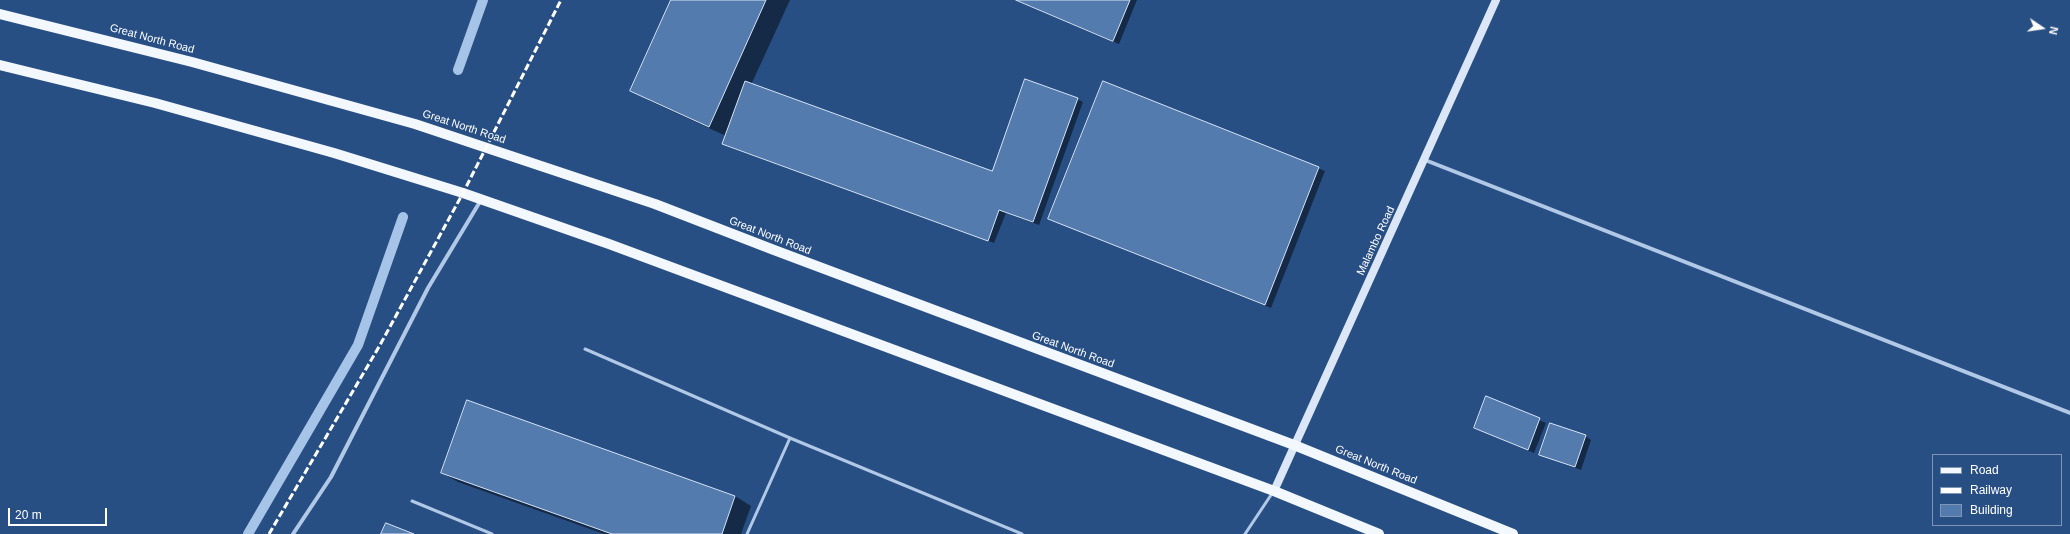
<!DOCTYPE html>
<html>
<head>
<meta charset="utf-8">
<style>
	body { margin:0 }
	#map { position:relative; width:2070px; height:534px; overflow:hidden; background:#284f84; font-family:Arial,sans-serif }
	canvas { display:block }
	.legend { position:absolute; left:1932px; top:454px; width:130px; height:72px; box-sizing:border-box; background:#284f84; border:1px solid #7e95b5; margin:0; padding:5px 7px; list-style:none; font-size:12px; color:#fff }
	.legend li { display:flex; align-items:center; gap:8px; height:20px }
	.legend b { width:20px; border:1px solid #7e95b5 }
	.north { position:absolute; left:2022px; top:8px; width:40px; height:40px; -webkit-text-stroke:3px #284f84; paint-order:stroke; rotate:103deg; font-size:11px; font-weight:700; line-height:16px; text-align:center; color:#fff }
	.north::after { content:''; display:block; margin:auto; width:14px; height:18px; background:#fff; clip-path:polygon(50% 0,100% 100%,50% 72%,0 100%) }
	.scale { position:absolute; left:8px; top:508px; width:99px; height:18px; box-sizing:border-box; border:2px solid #fff; border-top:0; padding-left:5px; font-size:12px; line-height:14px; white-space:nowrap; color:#fff; -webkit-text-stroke:3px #284f84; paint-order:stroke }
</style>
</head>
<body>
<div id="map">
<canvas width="2070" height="534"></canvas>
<ul class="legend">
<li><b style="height:5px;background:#f3f7fe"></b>Road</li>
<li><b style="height:5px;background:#fff"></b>Railway</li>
<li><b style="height:11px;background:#547bad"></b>Building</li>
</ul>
<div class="north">N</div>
<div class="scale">20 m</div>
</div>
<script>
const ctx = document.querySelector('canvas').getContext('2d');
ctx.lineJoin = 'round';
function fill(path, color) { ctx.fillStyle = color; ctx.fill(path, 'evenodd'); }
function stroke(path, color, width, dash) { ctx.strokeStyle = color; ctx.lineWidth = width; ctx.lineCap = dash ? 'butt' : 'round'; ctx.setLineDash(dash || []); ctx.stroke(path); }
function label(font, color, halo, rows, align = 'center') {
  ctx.font = font + ' Arial,sans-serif'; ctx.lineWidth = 4; ctx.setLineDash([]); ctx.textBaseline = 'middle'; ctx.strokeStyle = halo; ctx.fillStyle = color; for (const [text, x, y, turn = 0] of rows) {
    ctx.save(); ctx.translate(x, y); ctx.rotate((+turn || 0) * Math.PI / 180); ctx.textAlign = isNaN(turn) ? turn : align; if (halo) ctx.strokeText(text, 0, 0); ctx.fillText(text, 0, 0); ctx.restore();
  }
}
const shadow = new Path2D(`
	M673 0H790L751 85 992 173 1077 99 1083 102 1039 225 1006 213 994 243 729 147 726 136 650 101 632 90Z
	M1016 0H1137L1119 44Z
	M1103 82 1325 171 1271 308 1049 219Z
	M1487 398 1546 423 1534 453 1475 428Z
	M467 401 735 496 751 506 741 534H604L458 482 442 473Z
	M1585 436 1591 440 1581 470 1540 455Z`);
const stream = new Path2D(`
	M458 70 483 0
	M248 534 358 345 403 217`);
const building = new Path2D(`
	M671 0H766L709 127 630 91Z
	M1016 0H1130L1113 41Z
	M1025 79 1078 98 1033 222 999 210 988 241 722 144 745 81 992 171Z
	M1103 81 1319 167 1265 305 1048 219Z
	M1486 396 1540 418 1528 450 1474 428Z
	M467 400 735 496 722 534H612L441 473Z
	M1550 423 1586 435 1575 467 1539 455Z
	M386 523 414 534H381Z`);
const lane = new Path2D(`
	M585 349 790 438 1022 534
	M412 501 492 534
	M747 534 790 438
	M1245 534 1273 492`);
const street = new Path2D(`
	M1425 160 2070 413
	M293 534 331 477 428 288 481 200`);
const secondary = new Path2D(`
	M1274 491 1496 0`);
const primary = new Path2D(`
	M0 14 192 62 415 124 655 204 774 250 1294 445 1513 534
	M0 65 155 103 334 153 463 193 609 244 1274 491 1379 534`);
const rail = new Path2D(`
	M269 534 380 345 463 193 561 0`);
const streetNames = [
	["Great North Road",152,39,15],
	["Great North Road",464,127,18],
	["Great North Road",770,236,21],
	["Malambo Road",1376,241,-65],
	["Great North Road",1073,350,20],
	["Great North Road",1376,465,22]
];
fill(shadow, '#0007');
stroke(stream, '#a6c4e7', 10);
fill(building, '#547bad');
stroke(building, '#d5e3f6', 1);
stroke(lane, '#b1c9e7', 3);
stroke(street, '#b1c9e7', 4);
stroke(secondary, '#dbe7f6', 8);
stroke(primary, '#f3f7fe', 10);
stroke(rail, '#fff', 3, [7, 3]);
label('11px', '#fff', '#284f84', streetNames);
</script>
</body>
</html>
